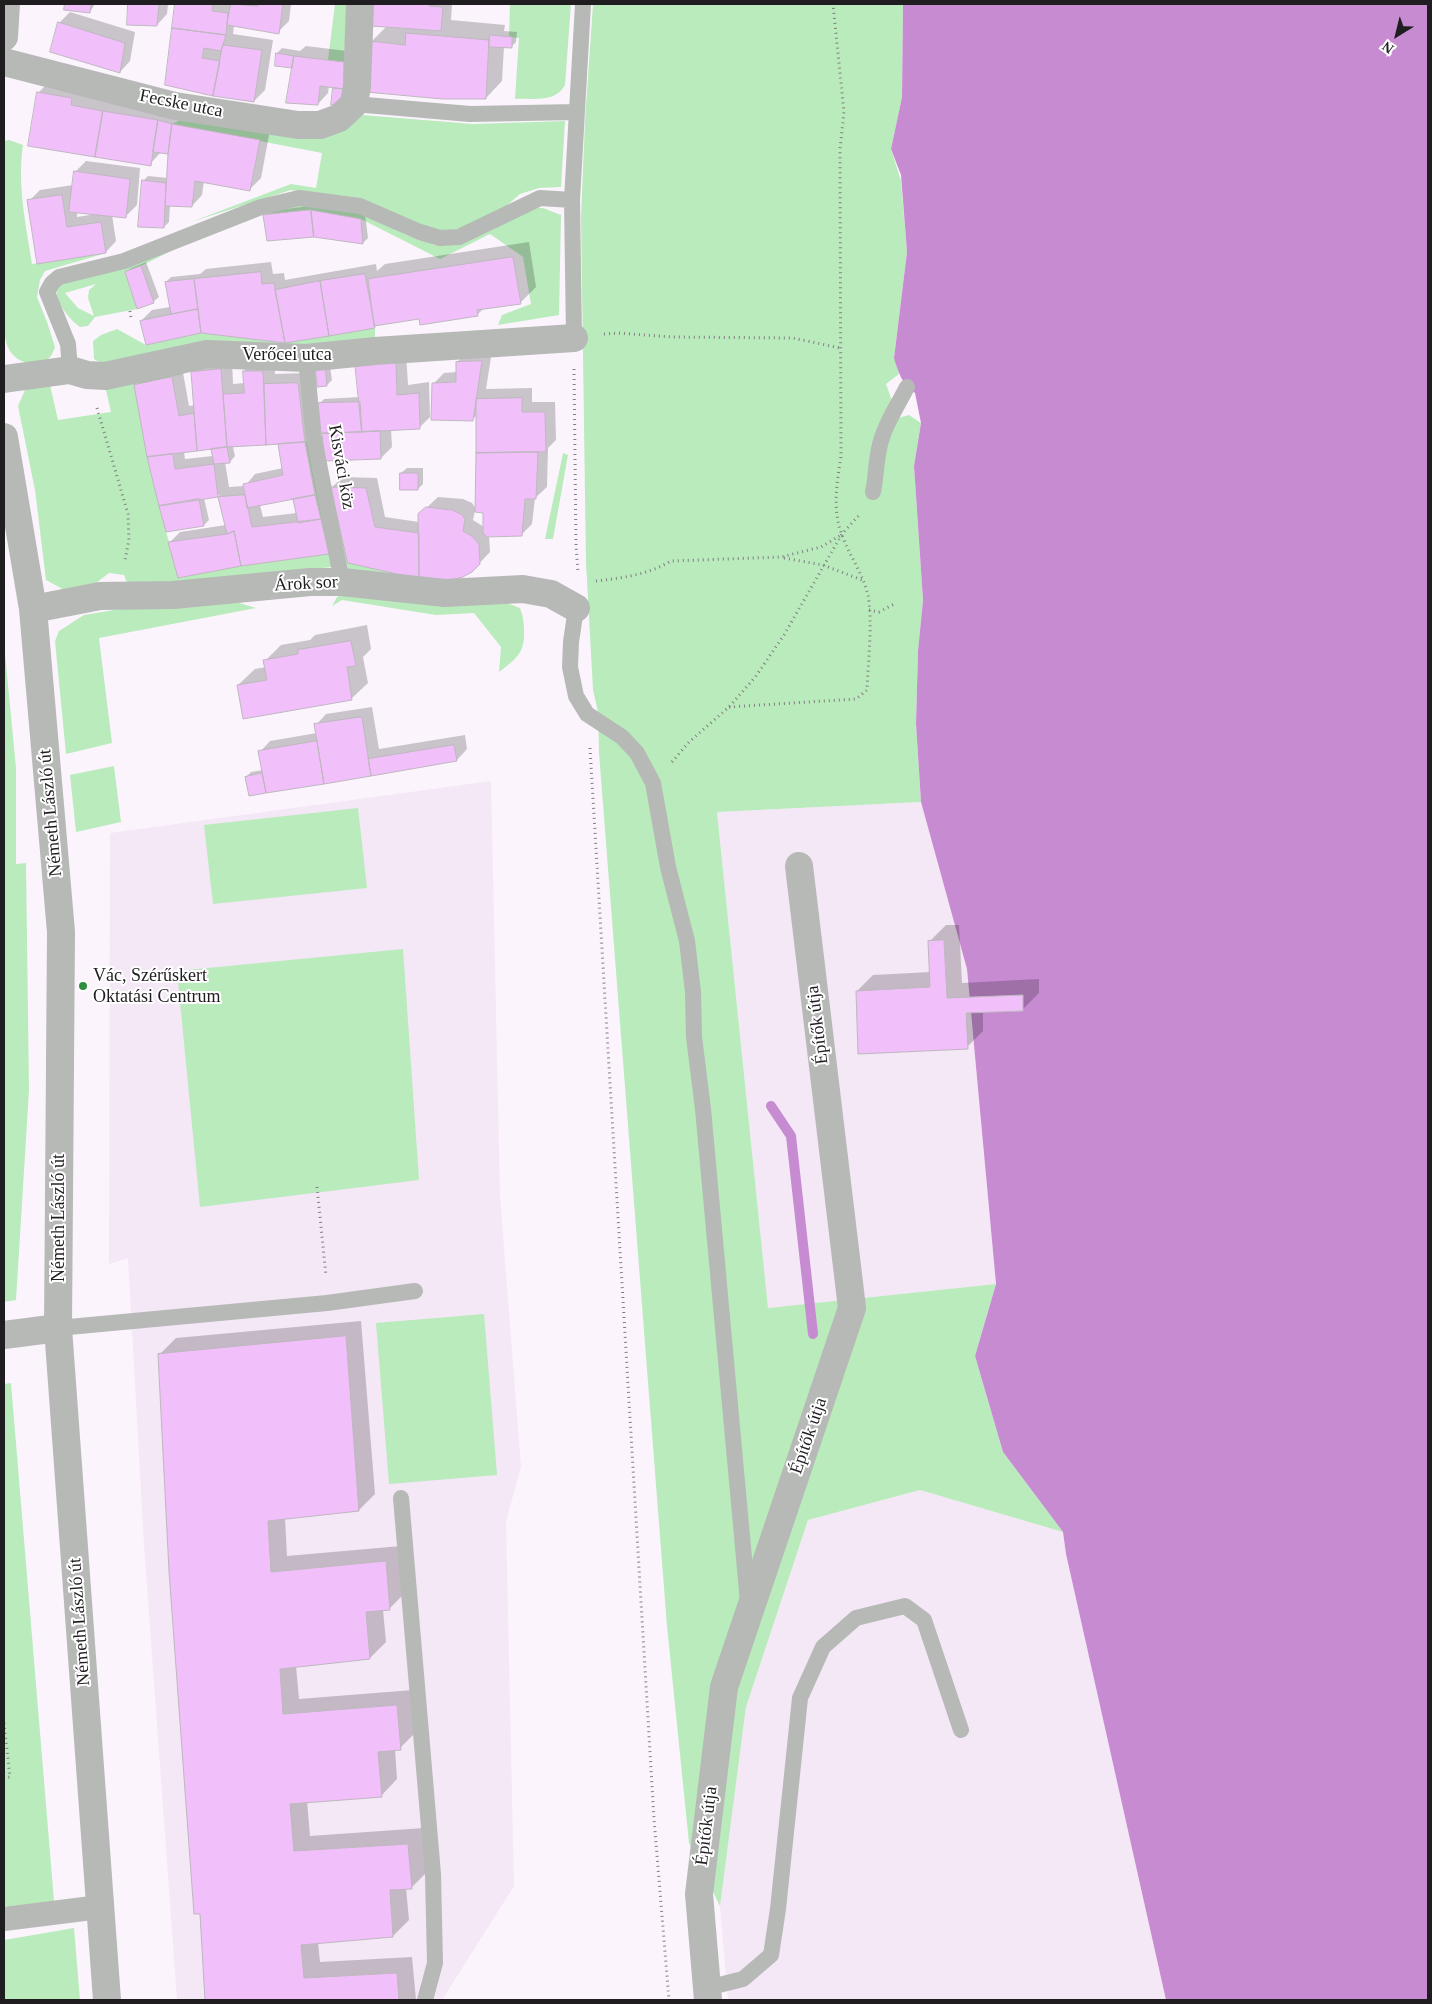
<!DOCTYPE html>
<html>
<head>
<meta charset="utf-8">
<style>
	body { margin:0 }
	#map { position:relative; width:1432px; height:2004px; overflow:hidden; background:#fcf4fd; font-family:Georgia,serif }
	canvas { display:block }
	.frame { position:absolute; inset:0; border:5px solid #201d20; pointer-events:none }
	.north { position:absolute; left:1372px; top:10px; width:50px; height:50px; -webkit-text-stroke:4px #fff; paint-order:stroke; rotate:216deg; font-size:14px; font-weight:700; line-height:20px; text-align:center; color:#201d20 }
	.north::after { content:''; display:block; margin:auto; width:18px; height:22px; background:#201d20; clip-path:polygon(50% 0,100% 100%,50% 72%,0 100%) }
</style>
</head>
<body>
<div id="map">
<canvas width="1432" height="2004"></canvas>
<div class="frame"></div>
<div class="north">N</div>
</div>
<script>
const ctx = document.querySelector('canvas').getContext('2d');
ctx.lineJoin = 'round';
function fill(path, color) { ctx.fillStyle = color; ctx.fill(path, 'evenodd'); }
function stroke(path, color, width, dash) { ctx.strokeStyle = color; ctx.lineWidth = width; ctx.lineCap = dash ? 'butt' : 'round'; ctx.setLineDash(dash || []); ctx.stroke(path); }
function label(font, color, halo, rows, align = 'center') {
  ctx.font = font + ' Georgia,serif'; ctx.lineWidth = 4; ctx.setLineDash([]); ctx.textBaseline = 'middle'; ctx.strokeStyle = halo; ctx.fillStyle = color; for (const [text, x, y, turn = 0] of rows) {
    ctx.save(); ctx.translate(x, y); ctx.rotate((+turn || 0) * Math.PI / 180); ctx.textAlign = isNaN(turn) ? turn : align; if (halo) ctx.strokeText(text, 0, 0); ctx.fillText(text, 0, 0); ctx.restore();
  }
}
const built = new Path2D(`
	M491 781 500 1196 521 1467 506 1521 514 1886 442 2000H177L144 1545 128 1258 109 1264 110 833Z
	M921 802 967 969 996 1284 768 1308 717 812Z
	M920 1490 1063 1532 1066 1554 1166 2000H728L720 1906 746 1707 808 1520Z`);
const green = new Path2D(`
	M335 4 347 5 344 62 328 60Z
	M510 4H571L565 85C555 103 534 98 515 99L519 38 509 37Z
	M593 4H903L902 97 891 149 901 181 907 252 894 357 899 374 886 384 898 418 909 415 921 423 914 466 923 600 918 651 916 724 921 802 717 812 768 1308 996 1284 975 1356 1003 1452 1063 1532 920 1490 808 1520 746 1707 720 1906 689 1843 667 1626 599 753 598 712 593 690 586 562 581 217 585 121Z
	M362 115 473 124 565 121 561 187 539 188 520 194 504 208 460 229 438 231 359 201 291 190 191 222 291 184 316 188 322 153 172 124 187 117Z
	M9 140 23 145C17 185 26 225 32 264L106 253 45 271 40 280 37 297 47 322 55 347C53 351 52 356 49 358 40 367 21 364 13 355 7 348 6 341 4 333V141Z
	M300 204 364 213 407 235 435 245H453L529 208H543L561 215 559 315 498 325 502 315 531 304 523 257 490 234 440 259 361 219 311 210 263 215Z
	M189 242 141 266 125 272 137 309 95 317 88 326 80 327C68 318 57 304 56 289L62 283ZM96 284 89 290 88 298 94 316 78 308 65 293Z
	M375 328V339L104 365 94 359 93 341 101 335 117 329 146 345 201 333 285 343Z
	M191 372 135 385 147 457 178 578 241 566 328 554 305 442 321 433 325 461 348 563 419 579 332 567 129 588 124 575 109 573 87 590 68 592 46 580 35 490 18 406 25 390 50 385 58 420 111 412 105 386Z
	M563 453 568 455 553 539H545Z
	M346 592 504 602 520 608C523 616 524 622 524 631 525 653 516 659 499 672L501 647 474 613 436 615 342 600 332 606 337 597Z
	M236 602 256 608 99 638 112 743 66 754 55 641 59 631 84 615 120 609Z
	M4 643 16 768V864L26 863 29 1090 16 1300 4 1302Z
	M114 766 121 822 76 832 70 775Z
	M358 808 367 888 213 904 204 825Z
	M403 949 419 1180 200 1207 177 971Z
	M484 1314 497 1475 389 1484 376 1323Z
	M11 1383 54 1901 4 1907V1384Z
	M74 1928 80 2000H4V1940Z`);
const water = new Path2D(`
	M903 4H1428V2000H1166L1066 1554 1063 1532 1003 1452 975 1356 996 1284 967 969 921 802 916 724 918 651 923 600 914 466 921 423 915 393C902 384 898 372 894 358L907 252 901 175 891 149 902 97Z`);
const shadow = new Path2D(`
	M66 4H95L90 12 66 9Z
	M130 4H168L167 14 157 25 128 24Z
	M176 4H291L289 21 278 32 234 25 233 34 273 40 265 90 254 101 166 84Z
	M374 4H452L451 20 505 25 504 31 517 32 516 42 511 47 504 46 502 81 486 98 371 42 387 26 372 25Z
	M70 12 135 32 130 61 120 72 59 23Z
	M306 46 355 52 338 102 334 88 336 86H329L328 93 318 104 294 67 277 53 282 48 300 51Z
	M49 82 270 130 261 178 250 189 204 181 202 195 192 206 170 205 169 222 164 227 143 181 148 176 168 178 169 153 161 152 150 164 38 93Z
	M86 161 140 168 137 205 126 216 112 215 116 241 106 252 38 263 29 201 40 190 73 185 75 172ZM77 211 96 214 77 217Z
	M317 205 365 214 368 238 363 243 265 216 270 211Z
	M529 242 536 287 520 303 484 308 477 315 420 318 378 324 374 327 141 321 152 310 170 307 166 282 171 277 200 274 206 269 271 262 273 274 284 273 285 280 376 264 377 271 385 264Z
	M146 262 159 297 153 302 126 273 131 268Z
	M406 351 408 385 429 382 430 417 419 428 391 429 392 447 381 458 323 434 326 431 319 404 324 399 360 397Z
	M492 351 486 389 532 388V402H555L556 440 548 448 547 487 535 498 532 524 521 535 489 536 490 552 472 571 419 578 332 487 343 477 377 478 385 517 419 522V515L438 497 463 499 472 503 476 509 477 415 472 420 433 384 444 373 457 372V362L468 352ZM475 511 485 512 484 527 473 520Z
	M232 359 233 384 245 383 244 371 255 361H274L275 374 308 373 339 542 241 565 170 542 180 532 226 525 219 495 204 498 209 520 204 525 148 457 136 385 147 375 182 367 189 406 195 405 192 372 203 361ZM279 442 283 468 255 474 245 486 229 487 225 462H230L235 456 233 447ZM212 449 213 456 185 459 184 452ZM294 498 297 513 263 517 260 505Z
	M329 360 332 380 327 385 316 366Z
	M407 468H423V484L418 489 401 473Z
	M367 625 371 649 363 657 368 683 351 699 238 685 255 669 266 667 265 661 281 645 310 640 315 635Z
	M372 707 379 749 465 735 467 749 457 760 250 794 246 777 251 772 263 770 260 752 270 741 317 733 316 725 326 714Z
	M946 925H959L962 983 1039 979V993L1023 1009 983 1011V1031L967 1047 857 991 873 975 931 972 930 941Z
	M361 1321 375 1494 359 1510 285 1518 287 1556 401 1546 405 1593 389 1609 383 1610 386 1642 370 1658 296 1666 299 1699 413 1690 416 1732 400 1748 395 1749 397 1779 381 1796 307 1801 310 1836 424 1828 427 1872 411 1888H406L409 1920 393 1936 318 1942 320 1962 412 1957 416 2000H206L160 1354 176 1338Z`);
const stream = new Path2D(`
	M771 1106 791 1136 813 1334`);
const building = new Path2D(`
	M65 4H91L90 13 64 10Z
	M128 4H159L157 26 127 25Z
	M175 4H213L212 11 228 13 226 35 172 28Z
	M231 4 258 6V4H283L279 34 227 25Z
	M372 4H429V6L443 7 441 31 371 26Z
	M58 22 125 43 120 73 50 52Z
	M172 28 226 35 221 51 204 48 202 58 220 61 213 96 165 85Z
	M406 33 489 40 486 99H442L366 92 370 41 405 45Z
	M490 35 512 37V48L489 47Z
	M223 45 262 50 254 102 213 96Z
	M276 53 294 56 292 68 275 66Z
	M294 56 344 62V89L320 86 318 105 286 103Z
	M333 88 344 89 339 104 331 105Z
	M37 92 72 98 71 105 103 111 95 157 28 146Z
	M103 111 158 120 151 166 95 157Z
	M158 120 172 124 168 154 153 152Z
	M172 124 260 140 250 191 195 181 192 207 165 206 168 154Z
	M74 171 130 179 126 218 69 212Z
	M142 180 166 183 164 228 138 227Z
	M62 195 67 227 101 222 106 253 37 264 27 200Z
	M311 210 361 219 363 244 314 237Z
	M311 210 314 237 267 241 263 215Z
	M513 257 521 304 477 310 478 316 420 325 419 319 374 326 368 279Z
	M141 266 154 303 137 309 125 272Z
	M261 272 262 284 274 283 285 343 201 333 194 279Z
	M365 274 375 328 329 336 320 281Z
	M194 279 198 309 171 314 165 282Z
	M320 281 329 336 285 343 275 290Z
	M198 309 201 333 146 345 140 321Z
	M482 361 473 421 431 420 432 383 456 382V362Z
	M355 362H396L397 395 419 393 420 429 362 432Z
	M325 364 327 386 317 387 315 365Z
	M221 369 227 447 197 451 191 372Z
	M243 371H263L266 445 227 447 223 394 244 393Z
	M172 377 179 416 194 413 197 451 147 457 134 385Z
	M298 383 305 442 266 445 264 384Z
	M522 398V412H545L546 452 476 453V399Z
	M360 402 362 432 321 433 318 403Z
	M380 431 381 459 325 461 322 434Z
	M305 442 315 495 247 508 243 484 283 475 278 444Z
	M227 447 230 463 214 464 211 449Z
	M538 452 536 499H525L522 536 487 537 483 533V513L475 512 476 453Z
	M173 454 175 469 214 464 218 497 159 506 147 457Z
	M400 473H418V490H400Z
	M331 487 366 488 375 527 419 533V579L348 563Z
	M245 495 252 527 321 519 329 554 241 566 234 531 227 534 218 497Z
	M315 495 321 519 298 523 293 499Z
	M199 499 204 526 166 532 159 506Z
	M426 507 452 510 461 514 465 519 463 531 473 537 479 544 480 564 472 572 463 577 447 581 419 579 418 514Z
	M234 531 241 566 178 578 168 542 227 534Z
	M351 641 356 666 347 667 352 700 243 719 237 685 267 680 263 660 298 654V650Z
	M362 717 371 776 324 784 314 724Z
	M317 741 324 784 266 793 258 751Z
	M454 745 457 761 371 776 368 759Z
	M262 773 266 793 249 796 245 777Z
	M944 940 947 998 1023 995V1011L966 1013 968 1049 858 1054 856 991 930 987 928 941Z
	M346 1336 359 1511 268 1521 271 1572 386 1561 390 1610 366 1612 370 1659 280 1669 283 1714 397 1705 401 1750 378 1752 382 1797 290 1804 294 1851 408 1844 412 1889 390 1890 393 1937 301 1945 304 1978 397 1973 399 2000H205L200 1914H194L169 1571 158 1354Z`);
const path = new Path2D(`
	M130 311 131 318
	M604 334 618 333 672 337 793 338 840 348
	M574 369 576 545 578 573
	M97 408 128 514 129 540 125 560
	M784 558 823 565 862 580
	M596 581C622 578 647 575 671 561L781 557 821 547 841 535
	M869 610 879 612 896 603
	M729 707 856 699 867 690C868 663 873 620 868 595 863 574 849 555 842 535 832 509 837 483 841 456L840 149 844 112 833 4
	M590 748 654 1819 669 2000
	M672 762 689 742 729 707 756 676 784 635 842 534 860 514
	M317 1187 326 1276
	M4 1723 10 1777 4 1778`);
const service = new Path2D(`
	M354 104 470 114 576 112
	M574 338 572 200 583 4
	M306 358 313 433 342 582
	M70 370 68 344 47 292 52 283 59 277 124 261 261 207 299 198 360 206 420 232 440 238 459 237 540 198 572 200
	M873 492C876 477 876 463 879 449 883 427 897 407 907 387
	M576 608 571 642 570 667 576 696 587 714 622 737 637 753 653 783 668 867 687 941 693 992 694 1037 703 1109 748 1602
	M58 1328 327 1303 415 1291
	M401 1498 433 1874 435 1963 425 2000
	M707 1988 743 1979 771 1955 778 1909 800 1698 823 1647 856 1618 905 1606 924 1620 961 1730`);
const pedestrian = new Path2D(`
	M4 1919 100 1907`);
const minor = new Path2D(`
	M4 37 6 4
	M4 62 175 106 298 125H320L339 118 354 104 357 86 360 4
	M4 379 70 370 87 375 105 376 207 354 306 358 375 351 574 338
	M4 437 33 609 61 932 58 1328 107 2000
	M33 609 100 596 173 595 310 582H342L445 593 523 589 551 594 576 608
	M4 1335 58 1328
	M708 2000 699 1894 724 1687 852 1308 799 866`);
const markers = [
	[83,986,5,"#2f8e40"]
];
const streetNames = [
	["Fecske utca",181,104,11],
	["Verőcei utca",287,355],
	["Kisváci köz",341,467,80],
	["Árok sor",306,584,-3],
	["Németh László út",51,813,-95],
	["Építők útja",818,1025,-97],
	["Németh László út",59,1218,-90],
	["Építők útja",809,1436,-71],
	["Németh László út",80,1622,-94],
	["Építők útja",707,1826,-83]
];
const poiNames = [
	["Vác, Szérűskert",93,976],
	["Oktatási Centrum",93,997]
];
fill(built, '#f4e7f6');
fill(green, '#b9ebbc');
fill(water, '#c78bd1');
fill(shadow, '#0003');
stroke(stream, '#c78bd1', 10);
fill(building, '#f1c0fa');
stroke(building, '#bfb7c0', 1);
stroke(path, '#837e84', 3, [1, 4]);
stroke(service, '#b6b9b6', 16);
stroke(pedestrian, '#b6b9b6', 24);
stroke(minor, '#b6b9b6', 28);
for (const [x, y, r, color] of markers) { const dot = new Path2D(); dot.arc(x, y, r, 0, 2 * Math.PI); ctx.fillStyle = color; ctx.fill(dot); stroke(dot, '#fff', 2); }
label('18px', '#201d20', '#fff', streetNames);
label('18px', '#201d20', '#fff', poiNames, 'left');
</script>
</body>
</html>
